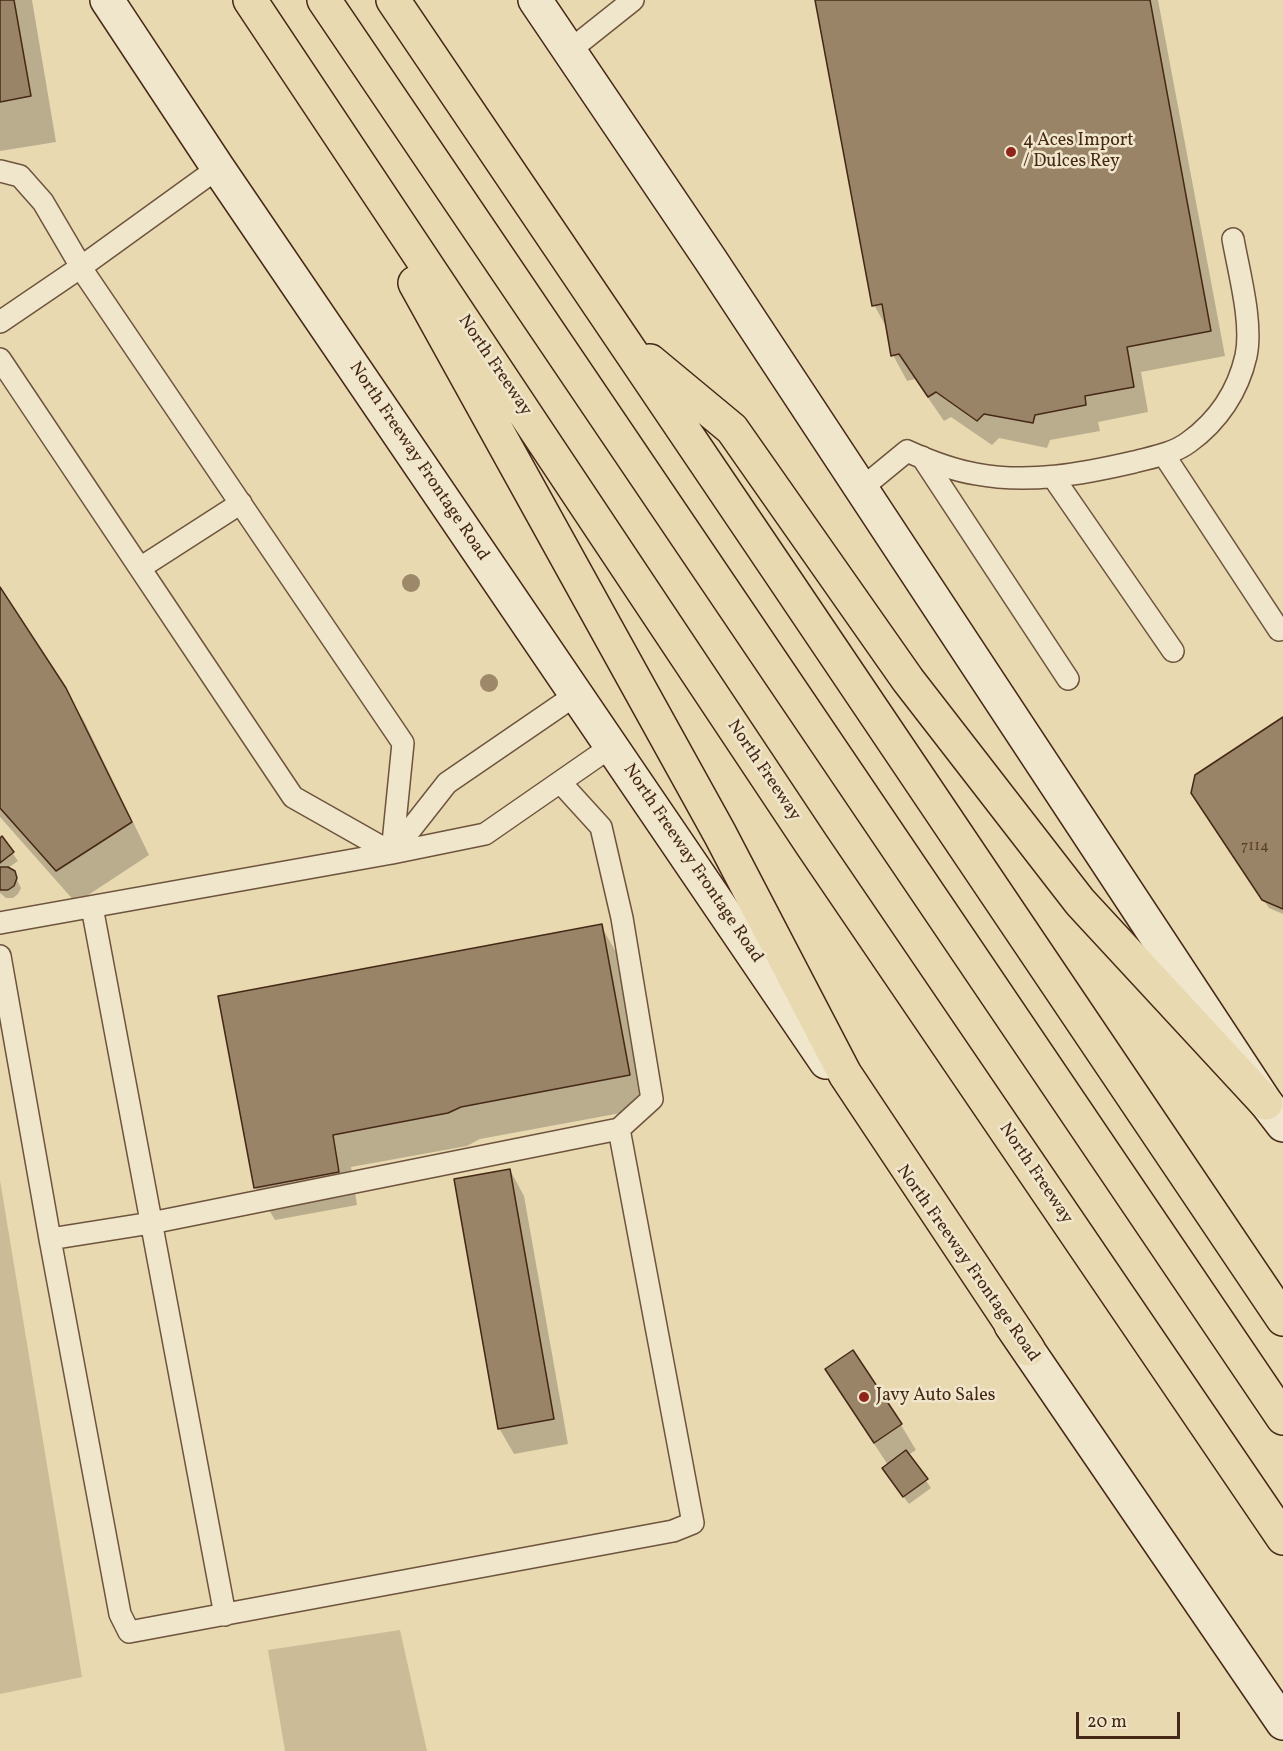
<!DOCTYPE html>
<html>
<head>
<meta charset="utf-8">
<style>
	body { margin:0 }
	#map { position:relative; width:1283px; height:1751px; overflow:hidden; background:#e8d9b1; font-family:Vollkorn,serif }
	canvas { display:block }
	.scale { position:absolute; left:1076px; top:1712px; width:104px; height:27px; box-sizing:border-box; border:3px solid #462816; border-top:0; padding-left:8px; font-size:18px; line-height:21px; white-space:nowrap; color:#462816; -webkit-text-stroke:4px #f0e6cc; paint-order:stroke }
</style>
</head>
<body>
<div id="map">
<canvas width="1283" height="1751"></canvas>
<div class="scale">20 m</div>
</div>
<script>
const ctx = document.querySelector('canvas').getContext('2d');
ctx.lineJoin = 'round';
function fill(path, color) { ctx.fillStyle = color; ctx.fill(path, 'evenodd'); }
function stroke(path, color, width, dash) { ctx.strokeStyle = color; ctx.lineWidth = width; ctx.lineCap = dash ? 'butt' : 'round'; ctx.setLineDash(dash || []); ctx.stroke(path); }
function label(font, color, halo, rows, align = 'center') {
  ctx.font = font + ' Vollkorn,serif'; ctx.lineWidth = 5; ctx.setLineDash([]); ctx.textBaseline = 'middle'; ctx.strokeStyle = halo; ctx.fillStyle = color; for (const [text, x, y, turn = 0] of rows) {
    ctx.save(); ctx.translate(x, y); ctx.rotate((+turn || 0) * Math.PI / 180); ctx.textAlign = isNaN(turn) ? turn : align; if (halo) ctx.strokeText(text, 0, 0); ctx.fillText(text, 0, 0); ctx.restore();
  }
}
const green = new Path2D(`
	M0 1180 82 1677 0 1694Z
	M400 1630 427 1751H285L268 1650Z`);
const shadow = new Path2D(`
	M0 0H32L56 142 0 151Z
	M817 0H1158L1225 356 1141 372 1148 412 1098 422 1100 431 1050 440 1047 448 999 438 992 445 951 417 944 421 915 379 907 381 893 355 888 330 874 305Z
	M0 590 65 689 85 723 149 855 76 903 0 817Z
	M1283 719V914L1269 908 1198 802Z
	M2 838 18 861 8 868 13 872 21 888 18 894 13 898H6L0 893V839Z
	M601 926 620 959 648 1108 480 1139 467 1146 351 1167 357 1205 275 1220 256 1188Z
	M510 1170 524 1196 568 1444 514 1454 499 1428Z
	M853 1353 901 1425 916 1450 908 1455 931 1488 909 1504 888 1476V1465L842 1395 827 1369Z`);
const building = new Path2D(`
	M0 0H14L31 96 0 102Z
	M815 0H1150L1211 331 1127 347 1134 387 1085 396 1086 405 1035 415 1033 423 984 414 977 421 936 392 928 397 899 354 891 356 882 304 872 306Z
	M0 587 66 688 132 822 56 871 0 808Z
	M1283 717V909L1262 900 1191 793 1195 775Z
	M2 836 14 852 0 863V838Z
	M0 867H8L15 871 17 878 14 886 8 890H0Z
	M602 924 630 1075 461 1107 448 1113 333 1135 339 1172 254 1188 218 996Z
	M510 1169 554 1419 498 1429 454 1179Z
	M853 1350 902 1424 874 1443 825 1369Z
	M906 1450 928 1479 903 1497 882 1468Z`);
const service = new Path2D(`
	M569 51 633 0
	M0 171 20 176 43 202 87 277 403 743 392 853
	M0 322 81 267 218 168
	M0 359 293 797 392 853
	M1164 455 1279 630
	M922 457 1068 679
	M1053 477 1173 651
	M862 488 907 451C929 461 952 470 976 474 1029 484 1082 474 1134 462 1153 457 1173 454 1189 442 1218 421 1238 391 1246 356 1253 323 1239 273 1233 239
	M140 568 241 503
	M392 853 447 783 577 694
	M92 907 225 1615
	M0 923 392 853 485 834 612 746
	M0 956 50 1239 120 1614 129 1632 673 1531 693 1523 619 1129
	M50 1239 151 1223 619 1129 652 1099 622 918 601 827 560 782`);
const secondary = new Path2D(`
	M107 0 218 168 826 1062
	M535 0 710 259 1266 1103 1283 1125
	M1011 1325 1283 1723`);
const motorway = new Path2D(`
	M250 0 812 845 1283 1538
	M324 0 1283 1418
	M393 0C691 439 986 879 1283 1319
	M415 283 720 834 845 1074 1028 1349
	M650 361 732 429 908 680 1080 902 1266 1103`);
const trees = [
	[411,583],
	[489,683]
];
const markers = [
	[1011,152,6,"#8f2418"],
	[864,1397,6,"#8f2418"]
];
const numberNames = [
	["7114",1255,847]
];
const poiNames = [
	["4 Aces Import",1023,142],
	["/ Dulces Rey",1023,163],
	["Javy Auto Sales",876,1397]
];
const streetNames = [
	["North Freeway",494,366,56],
	["North Freeway Frontage Road",418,462,56],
	["North Freeway",763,771,56],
	["North Freeway Frontage Road",692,864,56],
	["North Freeway",1035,1174,56],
	["North Freeway Frontage Road",967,1264,55]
];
fill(green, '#ccbb97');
fill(shadow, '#0003');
fill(building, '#9a8467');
stroke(building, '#462816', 1.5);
stroke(service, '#6e543d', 24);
stroke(secondary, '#462816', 36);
stroke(motorway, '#462816', 36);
stroke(service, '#f0e6cc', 21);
stroke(secondary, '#f0e6cc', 33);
stroke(motorway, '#e8d9b1', 33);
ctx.fillStyle = '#9e886a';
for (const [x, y] of trees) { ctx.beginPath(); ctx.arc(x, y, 9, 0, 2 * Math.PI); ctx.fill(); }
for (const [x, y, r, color] of markers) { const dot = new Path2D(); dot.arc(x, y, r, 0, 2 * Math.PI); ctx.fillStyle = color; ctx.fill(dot); stroke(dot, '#f0e6cc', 2); }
label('15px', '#5b3f2a', null, numberNames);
label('18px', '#462816', '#f0e6cc', poiNames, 'left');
label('18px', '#462816', '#f0e6cc', streetNames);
</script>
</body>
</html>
